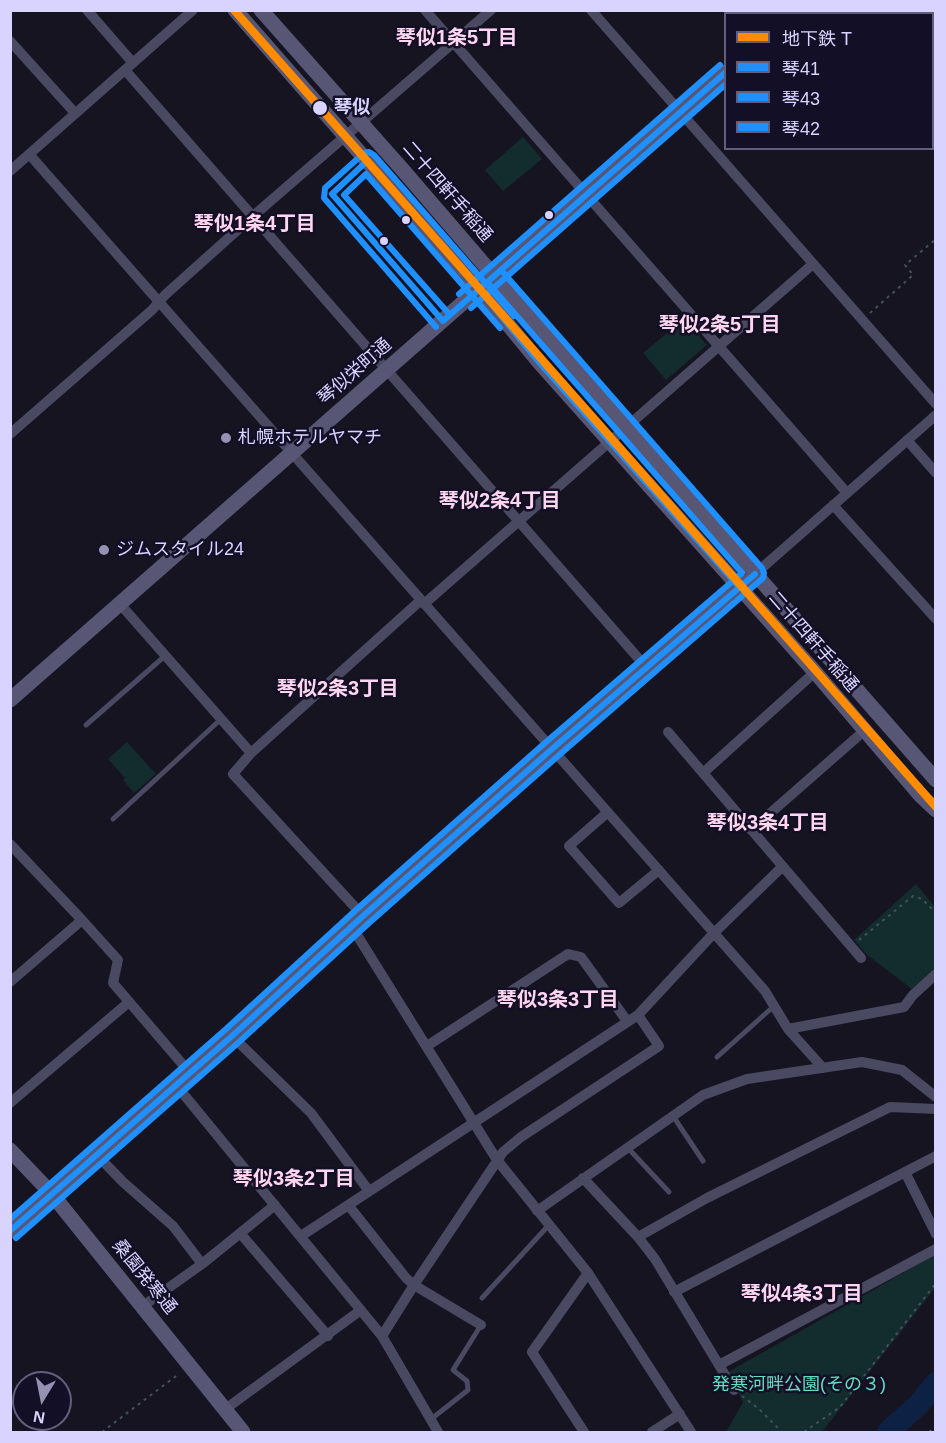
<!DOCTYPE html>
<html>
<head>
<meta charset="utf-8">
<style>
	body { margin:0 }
	#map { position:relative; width:946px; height:1443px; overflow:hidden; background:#161421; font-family:Arial,"Noto Sans JP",sans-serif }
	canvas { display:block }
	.frame { position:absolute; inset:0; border:12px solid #d9d4ff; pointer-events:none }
	.legend { position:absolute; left:724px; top:12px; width:210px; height:138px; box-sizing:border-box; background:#130f26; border:2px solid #625e7d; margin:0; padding:8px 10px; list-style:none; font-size:18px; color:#d9d4ff }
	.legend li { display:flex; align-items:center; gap:12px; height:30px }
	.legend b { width:30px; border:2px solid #625e7d }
	.north { position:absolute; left:12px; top:1371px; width:60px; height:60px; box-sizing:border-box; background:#130f26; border:2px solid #625e7d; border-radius:50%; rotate:190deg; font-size:16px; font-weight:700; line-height:24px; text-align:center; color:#d9d4ff }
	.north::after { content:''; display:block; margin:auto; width:21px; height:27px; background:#9591b1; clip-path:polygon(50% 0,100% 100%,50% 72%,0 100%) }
</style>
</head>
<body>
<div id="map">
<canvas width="946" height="1443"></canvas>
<div class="frame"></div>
<ul class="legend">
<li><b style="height:8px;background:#ff8c00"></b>地下鉄 T</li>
<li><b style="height:8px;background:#1e90ff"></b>琴41</li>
<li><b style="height:8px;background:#1e90ff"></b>琴43</li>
<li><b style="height:8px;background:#1e90ff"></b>琴42</li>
</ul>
<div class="north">N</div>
</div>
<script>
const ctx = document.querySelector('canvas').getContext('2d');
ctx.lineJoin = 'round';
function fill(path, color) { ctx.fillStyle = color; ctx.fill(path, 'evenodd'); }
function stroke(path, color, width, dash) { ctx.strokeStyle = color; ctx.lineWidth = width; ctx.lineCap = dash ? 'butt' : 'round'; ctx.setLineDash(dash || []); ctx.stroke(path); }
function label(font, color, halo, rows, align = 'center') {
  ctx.font = font + ' Arial,"Noto Sans JP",sans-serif'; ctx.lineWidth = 5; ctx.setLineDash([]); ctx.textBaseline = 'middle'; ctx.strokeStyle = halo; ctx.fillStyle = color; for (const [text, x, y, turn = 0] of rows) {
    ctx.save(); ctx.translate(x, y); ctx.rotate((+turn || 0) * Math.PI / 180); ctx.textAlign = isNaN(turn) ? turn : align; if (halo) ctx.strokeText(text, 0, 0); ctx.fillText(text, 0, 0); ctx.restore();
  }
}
const green = new Path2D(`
	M523 137 542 159 503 191 485 170Z
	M684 319 707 345 666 380 643 353Z
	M127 742 156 774 134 793 123 780 125 778 108 759Z
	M916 884 935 907V968L912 989 866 954 854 940Z
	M935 1255V1288L822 1432H726L743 1402 728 1372Z`);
const river = new Path2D(`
	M888 1432 918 1405 936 1383`);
const path = new Path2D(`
	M870 313 913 275 905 265 936 239
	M859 940 913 896 922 899 936 913
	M742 1396 759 1409 782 1432
	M102 1432 176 1376
	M804 1432 840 1407 936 1283
	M929 1432 936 1425`);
const lane = new Path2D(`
	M355 173 365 162
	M428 305 441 319
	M86 725 166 655
	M113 819 221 719
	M717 1057 774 1006
	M673 1116 703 1161
	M627 1147 669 1192
	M482 1298 548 1226
	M430 1420 468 1390 467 1381 453 1370 481 1325`);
const street = new Path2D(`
	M87 10 133 63
	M425 10 847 493
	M591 10 936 404
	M849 10 852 14
	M10 41 75 113
	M125 70 646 667
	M932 109 936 112
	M29 154 765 991 788 1029 823 1068
	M10 171 193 10
	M10 434 152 310 165 295 252 217 491 10
	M907 440 936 473
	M833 505 936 619
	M755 574 936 415
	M120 604 251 753 421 600
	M424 604 813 264
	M668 732 861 958
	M251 753 233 774 363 916
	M703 773 815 672
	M608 812 569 846 619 903 659 870
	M751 830 864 731
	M10 844 82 920 10 982
	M82 920 118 960 113 983 190 1073
	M352 927 497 1160 588 1273 691 1432
	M788 1029 904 1007 913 995 936 974
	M232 1036 311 1113 369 1191
	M427 1046 568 954 581 957 627 1021
	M176 1085 382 1336 438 1432
	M10 1103 129 1002
	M96 1154 123 1182 173 1226 202 1264
	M905 1172 936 1234
	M583 1178 638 1237 655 1259 734 1390
	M349 1206 406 1278 414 1285 481 1325
	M537 1211 703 1095 747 1079 862 1062 902 1070 936 1097
	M240 1233 328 1336
	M301 1236 638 1015 713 934 782 867
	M638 1237 707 1198 890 1107 936 1109
	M674 1292 936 1156
	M143 1306 202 1264 275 1205
	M382 1336 414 1285 503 1152 521 1137 659 1046 638 1015
	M719 1365 936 1249
	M224 1410 361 1310
	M584 1432 532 1352 588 1273
	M652 1432 680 1414`);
const secondary = new Path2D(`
	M235 10 479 289 538 361 815 672 920 795 936 810
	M261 10 402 169 494 276 936 780
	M792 14 796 10
	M10 700 726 72
	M10 1150 51 1193 243 1432
	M10 1231 232 1036 363 916 552 749 746 582`);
const bus1 = new Path2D(`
	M367 161 479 289 538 361 739 587
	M367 161 332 194 443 321
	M443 321 726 72
	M10 1231 232 1036 363 916 552 749 755 574`);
const bus2 = new Path2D(`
	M471 308 726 84
	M450 315 344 195 366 174 500 328
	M16 1238 238 1043 369 923 558 756 763 578 764 573 762 568 501 270`);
const bus3 = new Path2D(`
	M459 294 720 65
	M436 327 324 198 325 188 364 153 369 152 374 155 514 316
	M10 1219 226 1029 357 909 546 742 742 573 487 282`);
const metro1 = new Path2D(`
	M234 10 936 807`);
const markers = [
	[320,108,8,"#d9d4ff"],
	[549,215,5,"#d9d4ff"],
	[406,220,5,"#d9d4ff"],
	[384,241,5,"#d9d4ff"],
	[226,438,6,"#9591b1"],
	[104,550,6,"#9591b1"]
];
const stopNames = [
	["琴似",334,108]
];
const streetNames = [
	["二十四軒手稲通",447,192,49],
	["琴似栄町通",355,372,-41],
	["二十四軒手稲通",813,642,49],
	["桑園発寒通",144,1277,51]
];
const poiNames = [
	["札幌ホテルヤマチ",238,438],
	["ジムスタイル24",116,550]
];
const parkNames = [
	["発寒河畔公園(その３)",799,1385]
];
const neighbourhoodNames = [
	["琴似1条5丁目",457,38],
	["琴似1条4丁目",255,224],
	["琴似2条5丁目",720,325],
	["琴似2条4丁目",500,501],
	["琴似2条3丁目",338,689],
	["琴似3条4丁目",768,823],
	["琴似3条3丁目",558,1000],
	["琴似3条2丁目",294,1179],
	["琴似4条3丁目",802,1294]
];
fill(green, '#132c2d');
stroke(river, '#0d2144', 22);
stroke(path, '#44505f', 2, [3, 4.5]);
stroke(lane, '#4a4962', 5);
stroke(street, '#4a4962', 10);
stroke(secondary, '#575674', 15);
stroke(bus1, '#1e90ff', 6);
stroke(bus2, '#1e90ff', 6);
stroke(bus3, '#1e90ff', 6);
stroke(metro1, '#ff8c00', 8);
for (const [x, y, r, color] of markers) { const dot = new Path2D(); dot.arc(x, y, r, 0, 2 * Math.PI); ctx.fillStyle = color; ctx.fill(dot); stroke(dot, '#130f26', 2); }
label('bold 18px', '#d9d4ff', '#130f26', stopNames, 'left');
label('18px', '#d9d4ff', '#130f26', streetNames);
label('18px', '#d9d4ff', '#130f26', poiNames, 'left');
label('18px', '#5fe0c0', '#130f26', parkNames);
label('bold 20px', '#ffd6f0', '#130f26', neighbourhoodNames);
</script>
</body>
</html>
